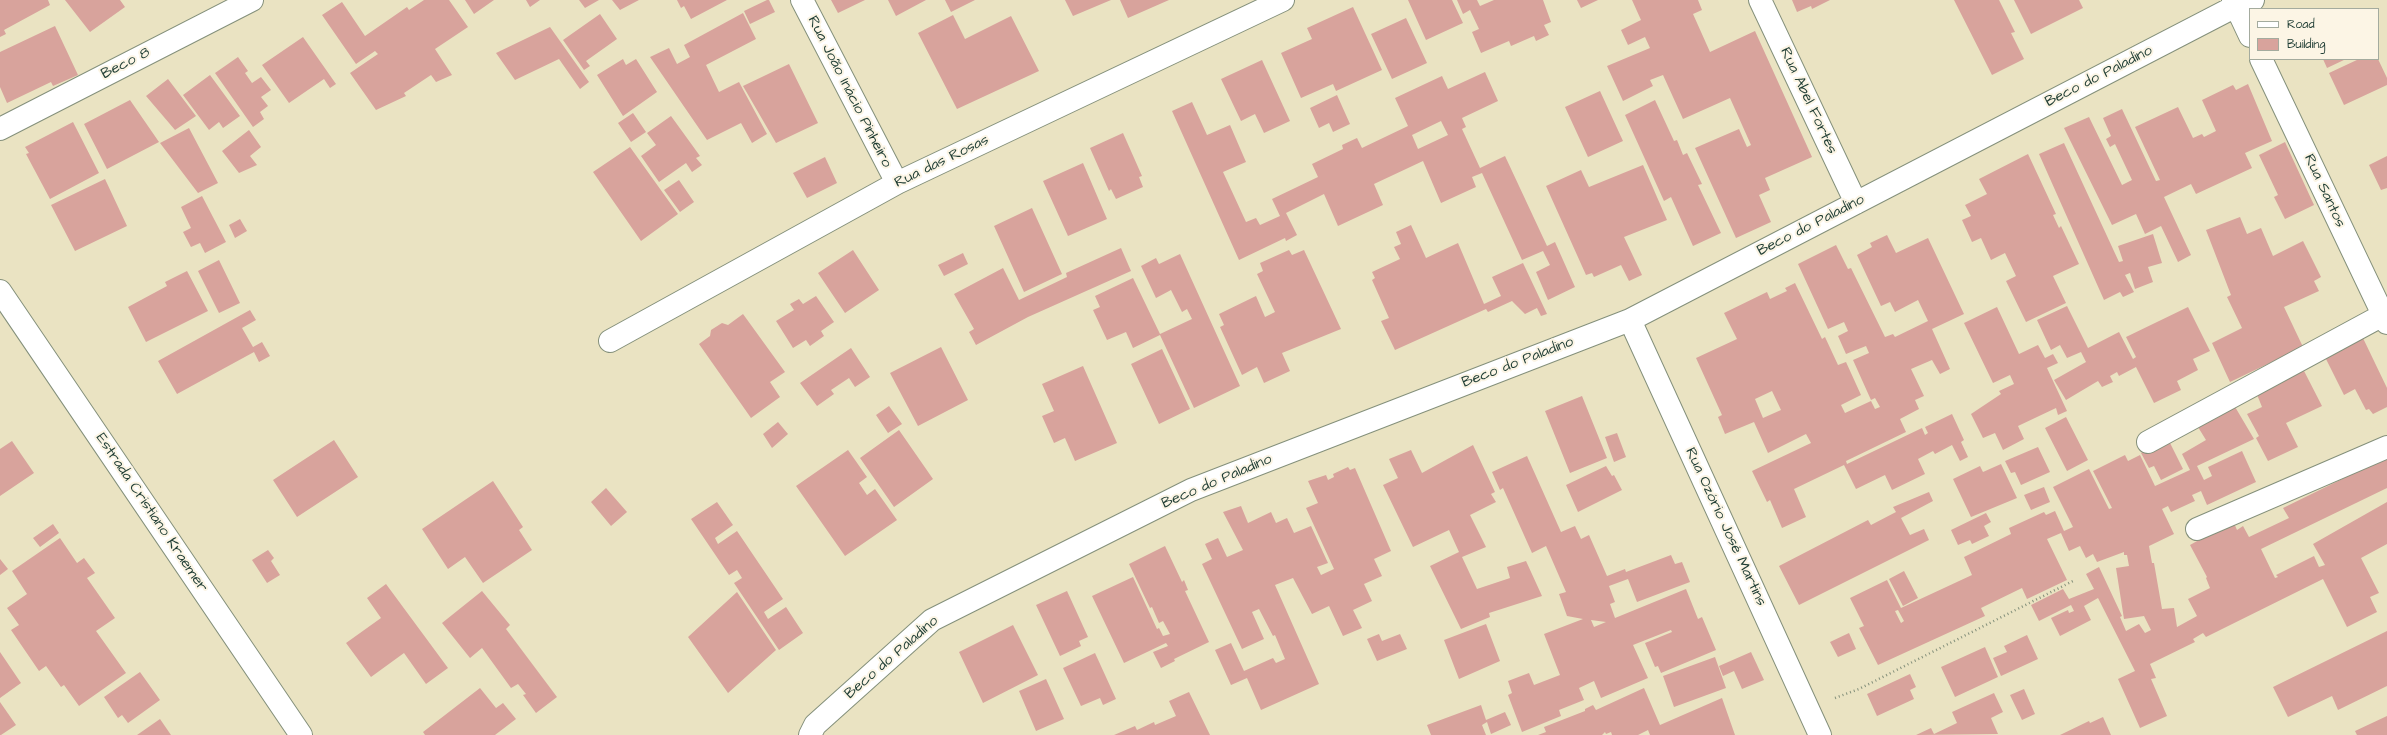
<!DOCTYPE html>
<html>
<head>
<meta charset="utf-8">
<style>
	body { margin:0 }
	#map { position:relative; width:2387px; height:735px; overflow:hidden; background:#eae3c2; font-family:"Architects Daughter",sans-serif }
	canvas { display:block }
	.legend { position:absolute; left:2249px; top:8px; width:130px; height:52px; box-sizing:border-box; background:#fcf5e5; border:1px solid #a4ab9e; margin:0; padding:5px 7px; list-style:none; font-size:12px; color:#1f3d34 }
	.legend li { display:flex; align-items:center; gap:8px; height:20px }
	.legend b { width:20px; border:1px solid #a4ab9e }
</style>
</head>
<body>
<div id="map">
<canvas width="2387" height="735"></canvas>
<ul class="legend">
<li><b style="height:5px;background:#fff"></b>Road</li>
<li><b style="height:11px;background:#d8a39c"></b>Building</li>
</ul>
</div>
<script>
const ctx = document.querySelector('canvas').getContext('2d');
ctx.lineJoin = 'round';
function fill(path, color) { ctx.fillStyle = color; ctx.fill(path, 'evenodd'); }
function stroke(path, color, width, dash) { ctx.strokeStyle = color; ctx.lineWidth = width; ctx.lineCap = dash ? 'butt' : 'round'; ctx.setLineDash(dash || []); ctx.stroke(path); }
function label(font, color, halo, rows, align = 'center') {
  ctx.font = font + ' "Architects Daughter",sans-serif'; ctx.lineWidth = 4; ctx.setLineDash([]); ctx.textBaseline = 'middle'; ctx.strokeStyle = halo; ctx.fillStyle = color; for (const [text, x, y, turn = 0] of rows) {
    ctx.save(); ctx.translate(x, y); ctx.rotate((+turn || 0) * Math.PI / 180); ctx.textAlign = isNaN(turn) ? turn : align; if (halo) ctx.strokeText(text, 0, 0); ctx.fillText(text, 0, 0); ctx.restore();
  }
}
const building = new Path2D(`
	M0 0H48L50 5 4 30 6 34 0 37Z
	M65 0H120L125 7 90 32Z
	M424 0H449L468 27 435 49 452 75 436 82 431 75 404 93 406 96 376 110 350 73 378 54 375 51 356 64 322 15 342 2 365 36 407 7 409 10Z
	M465 0H494L474 14Z
	M526 0H540L530 7Z
	M579 0H599L585 8Z
	M612 0H639L620 10Z
	M677 0H727L691 19 684 6 681 8Z
	M767 0H769L775 12 750 24 744 11Z
	M831 0H865L838 13Z
	M888 0H926L896 16Z
	M945 0H975L951 12Z
	M1065 0H1111L1073 16Z
	M1120 0H1169L1128 18Z
	M1408 0H1452L1463 23 1426 40Z
	M1457 0H1477L1480 6 1494 0H1543L1551 22 1544 25 1549 35 1536 41 1534 36 1511 46 1509 41 1481 53 1472 32 1479 29 1470 10 1463 14Z
	M1577 0H1598L1581 8Z
	M1632 0H1698L1702 10 1693 14 1710 52 1755 31 1812 157 1765 178 1770 190 1759 195 1771 222 1736 238 1695 148 1739 129 1747 147 1751 145 1730 98 1683 119 1663 75 1650 80 1653 86 1623 101 1607 66 1650 48 1645 37 1628 45 1621 30 1641 20Z
	M1792 0H1830L1812 9 1811 6 1797 12Z
	M1954 0H1999L2015 32 2011 33 2024 59 1992 75Z
	M2014 0H2079L2083 8 2031 34Z
	M1353 7 1382 70 1336 91 1333 84 1301 98 1281 53 1312 39 1307 28Z
	M743 13 756 39 706 65 719 92 739 82 767 134 752 143 741 123 707 140 650 57 669 48 677 64 690 57 684 45Z
	M600 14 617 39 586 61 590 66 584 70 563 40Z
	M953 15 965 39 1011 16 1039 71 957 109 918 33Z
	M1406 18 1427 63 1392 79 1371 34Z
	M55 26 78 75 53 86 51 82 7 103 0 87V52Z
	M550 27 589 82 580 89 559 59 515 80 496 53Z
	M303 37 336 84 330 88 324 79 289 103 262 65Z
	M238 57 248 71 245 73 252 83 261 77 271 90 261 97 268 106 260 112 264 119 253 127 215 73Z
	M623 59 626 65 636 59 657 92 623 116 597 75Z
	M2323 59H2346L2327 68Z
	M2359 59H2378L2387 78V85L2344 105 2329 73Z
	M1262 60 1290 121 1264 133 1255 114 1241 121 1221 79Z
	M789 64 818 123 776 143 743 86Z
	M1485 72 1498 101 1462 118 1466 127 1462 129 1480 168 1505 156 1547 246 1555 242 1575 287 1548 300 1536 272 1550 265 1543 251 1522 260 1482 173 1472 177 1476 187 1441 203 1423 161 1374 184 1383 205 1338 226 1324 194 1286 213 1297 235 1286 241 1285 238 1239 260 1172 111 1192 102 1207 135 1230 125 1246 162 1223 172 1246 222 1256 218 1260 225 1280 216 1272 199 1318 177 1312 164 1343 149 1342 145 1357 138 1362 148 1408 126 1395 98 1442 76 1448 89ZM1441 121 1448 135 1418 149 1412 135Z
	M210 75 240 116 223 128 219 122 209 130 183 95Z
	M168 79 196 116 175 130 146 96Z
	M2248 84 2272 141 2245 153 2252 168 2196 194 2191 184 2164 197 2191 255 2178 262 2161 226 2145 234 2136 214 2112 225 2064 128 2089 117 2122 185 2132 180 2115 144 2110 147 2106 139 2111 136 2103 118 2122 109 2156 181 2160 180 2135 127 2178 107 2193 138 2202 134 2204 137 2216 131 2202 100 2233 85 2236 90Z
	M1600 91 1623 141 1588 157 1565 107Z
	M1337 95 1350 124 1333 132 1329 123 1319 128 1310 108Z
	M130 100 159 142 107 169 84 124Z
	M1655 100 1674 141 1677 140 1683 155 1687 153 1702 184 1698 185 1721 233 1693 246 1671 197 1664 201 1625 115Z
	M633 113 646 132 631 142 618 123Z
	M671 116 700 156 696 158 702 165 692 172 686 163 659 182 641 156 656 145 647 133Z
	M73 122 99 173 50 199 26 154 29 153 25 147Z
	M189 128 218 183 198 193 160 143Z
	M249 130 261 147 250 156 257 165 239 173 222 151Z
	M1123 133 1142 176 1139 177 1143 187 1116 199 1111 189 1109 191 1090 148Z
	M2285 142 2314 205 2285 219 2274 197 2278 195 2259 155Z
	M2064 143 2119 262 2123 261 2118 246 2153 234 2162 263 2148 267 2153 282 2135 289 2130 273 2125 275 2134 292 2123 297 2120 292 2104 300 2039 154Z
	M630 147 678 214 641 241 593 172Z
	M2028 154 2056 214 2053 215 2059 228 2061 226 2079 264 2053 276 2066 303 2026 322 2006 281 2016 276 2005 253 1991 260 1981 238 1972 242 1962 220 1971 216 1965 205 1987 194 1979 179Z
	M2387 156V188L2381 190 2369 165Z
	M825 157 837 183 807 198 793 173Z
	M1083 163 1107 219 1068 236 1043 181Z
	M1643 165 1667 220 1624 237 1642 275 1629 281 1621 265 1594 277 1592 273 1586 275 1546 186 1581 170 1589 187Z
	M105 179 127 226 75 251 51 205Z
	M679 180 694 202 680 212 664 190Z
	M202 196 226 242 205 253 200 243 191 247 183 232 191 228 181 207Z
	M1032 208 1062 274 1024 292 994 226Z
	M2240 217 2247 234 2261 228 2273 256 2303 241 2321 277 2314 281 2319 291 2284 307 2303 347 2230 382 2212 343 2242 328 2227 297 2231 295 2206 230Z
	M240 219 247 231 235 238 229 225Z
	M1411 225 1426 258 1458 243 1484 304 1501 296 1492 277 1523 263 1547 314 1541 316 1537 308 1525 314 1512 301 1488 312 1486 309 1395 350 1381 321 1389 318 1372 280 1375 278 1372 272 1400 259 1394 247 1401 244 1396 232Z
	M1887 235 1896 253 1928 238 1964 314 1932 329 1950 369 1940 374 1932 360 1911 369 1924 396 1915 400 1919 409 1900 419 1906 432 1846 461 1847 464 1922 428 1925 435 1928 433 1925 427 1952 414 1964 440 1961 442 1968 457 1960 461 1952 445 1935 454 1933 451 1918 459 1925 474 1892 490 1885 475 1856 489 1844 465 1794 489 1806 517 1782 528 1770 500 1767 502 1752 471 1811 443 1806 434 1768 453 1754 422 1725 434 1718 417 1722 415 1696 358 1737 339 1724 313 1767 292 1770 299 1787 291 1785 288 1795 283 1822 339 1825 337 1838 365 1846 362 1861 395 1841 405 1845 413 1871 401 1875 409 1880 407 1875 398 1871 400 1853 360 1869 353 1866 346 1846 354 1838 336 1848 331 1844 322 1828 329 1798 264 1836 245 1848 269 1851 268 1885 337 1893 334 1895 337 1928 321 1918 300 1895 312 1890 302 1881 306 1857 255 1872 247 1870 243ZM1772 391 1781 410 1763 418 1755 399Z
	M1121 248 1131 271 1028 317 976 345 969 332 974 329 954 294 1003 268 1019 300 1067 277 1066 273Z
	M853 250 879 290 845 313 818 273Z
	M1289 250 1292 255 1304 250 1341 329 1282 353 1290 371 1264 383 1257 367 1242 375 1220 327 1224 325 1219 314 1256 296 1265 317 1275 312 1257 274 1263 271 1260 263Z
	M963 253 968 264 944 276 938 265Z
	M1180 254 1240 386 1194 408 1160 335 1133 348 1126 332 1107 340 1093 310 1100 307 1095 296 1133 278 1160 334 1192 319 1187 309 1182 312 1171 290 1156 298 1141 266 1156 258 1159 264Z
	M219 260 240 303 219 313 198 271Z
	M187 271 208 311 146 342 128 307 167 286 165 282Z
	M816 296 834 322 821 331 824 336 810 346 806 340 793 348 776 321 794 310 790 304 799 299 803 304Z
	M2067 306 2088 348 2119 332 2133 359 2136 357 2126 337 2188 307 2210 351 2193 359 2198 370 2177 381 2181 390 2154 403 2136 367 2119 376 2117 372 2110 376 2113 382 2102 387 2098 381 2066 400 2054 380 2086 362 2081 352 2067 358 2060 345 2051 350 2037 320Z
	M1997 307 2019 354 2038 345 2045 358 2053 354 2058 363 2047 368 2067 411 2058 415 2056 408 2018 426 2024 439 2003 450 1995 433 1983 438 1971 414 2001 394 1999 391 2014 384 2010 375 1993 383 1964 323Z
	M250 310 256 320 242 328 253 347 262 342 270 356 259 362 254 352 177 394 158 361Z
	M743 314 785 372 770 382 780 397 751 418 699 344 710 336 711 330 722 323 728 325Z
	M2362 336 2387 388V407L2373 414 2369 409 2366 410 2355 389 2344 395 2324 355Z
	M941 347 968 400 918 426 890 373Z
	M851 348 870 377 855 387 849 378 831 390 834 394 817 406 800 383Z
	M1162 349 1190 409 1159 424 1131 364Z
	M1083 366 1117 443 1075 461 1065 438 1054 443 1042 416 1054 411 1042 384Z
	M2303 369 2322 406 2286 423 2298 447 2268 461 2256 438 2259 436 2247 414 2262 407 2256 392Z
	M1582 396 1607 458 1570 473 1545 411Z
	M2231 400 2254 439 2197 466 2204 480 2212 476 2208 467 2242 451 2256 482 2207 505 2201 491 2192 495 2195 501 2171 512 2168 506 2162 509 2174 534 2149 546 2152 563H2154L2162 609 2174 608 2177 627 2197 616 2188 599 2210 588 2206 578 2207 577 2190 545 2233 521 2237 530 2243 526 2249 537 2289 518 2283 508 2387 457V488L2261 549 2275 578 2278 577 2276 575 2314 556 2319 567 2325 565 2313 544 2387 502V544L2361 558 2379 593 2370 597 2377 612 2347 627 2323 579 2206 637 2203 633 2193 639 2195 642 2150 664 2156 678 2151 679 2167 716 2140 728 2118 679 2135 671 2098 598 2084 606 2091 620 2060 636 2051 618 2068 610 2069 613 2074 611 2071 605 2039 621 2031 605 2063 589 2069 599 2094 589 2086 574 2099 567 2122 616 2120 617 2126 631 2139 624 2145 633 2151 630 2144 616 2124 619 2116 568 2129 566 2127 555H2124V552L2097 562 2093 554 2086 558 2080 546 2069 551 2061 533 2047 539 2067 580 2027 599 2022 588 1981 608 1985 616 1878 665 1859 628 1864 626 1850 598 1887 580 1901 608 1972 575 1964 557 2011 534 2009 528 2044 512 2046 515 2055 511 2064 531 2073 527 2053 487 2089 469 2109 509 2112 508 2093 471 2125 455 2128 461 2140 455 2155 486 2190 470 2182 454 2206 440 2193 419ZM1898 610 1904 621 1901 623 1895 611Z
	M889 406 902 424 888 433 876 415Z
	M2066 417 2088 460 2067 471 2045 428Z
	M778 422 788 434 772 448 763 434Z
	M899 430 933 479 894 507 860 458Z
	M1617 433 1626 457 1614 462 1605 437Z
	M2168 439 2183 469 2161 480 2154 466 2149 468 2141 453Z
	M334 440 358 477 297 517 273 480Z
	M12 441 34 473 0 496V449Z
	M1473 445 1495 492 1491 494 1496 502 1470 515 1486 547 1462 557 1477 589 1510 578 1507 567 1526 561 1542 596 1489 613 1490 617 1461 629 1430 566 1459 552 1449 530 1413 547 1383 485 1398 478 1389 459 1411 450 1422 473Z
	M2038 447 2050 472 2021 485 2015 472 2011 473 2005 461Z
	M848 450 867 477 859 483 867 495 875 489 897 520 845 556 796 486Z
	M1527 456 1561 532 1575 526 1581 539 1589 535 1607 576 1625 569 1626 572 1671 555 1675 564 1682 562 1690 582 1637 602 1628 579 1609 586 1615 602 1610 604 1615 618 1686 589 1698 619 1702 617 1716 650 1661 673 1658 666 1655 667 1645 643 1672 632 1671 630 1633 645 1648 678 1601 698 1594 681 1579 688 1584 700 1559 710 1561 716 1522 732 1508 695 1512 693 1508 681 1529 673 1534 685 1560 675 1544 634 1583 619 1567 616 1559 594 1566 592 1546 546 1532 553 1503 488 1500 490 1492 472ZM1591 620 1606 622 1594 627Z
	M2001 464 2017 498 1971 517 1953 479 1980 466 1983 472Z
	M1606 466 1612 476 1614 475 1622 490 1578 512 1566 485Z
	M1348 467 1350 470 1355 468 1391 551 1374 559 1382 576 1364 584 1372 601 1353 610 1362 628 1343 636 1329 606 1312 614 1293 578 1275 585 1319 684 1261 710 1247 678 1231 685 1215 650 1231 643 1244 671 1273 658 1276 663 1285 659 1275 635 1273 636 1259 609 1252 612 1264 639 1242 649 1202 564 1212 559 1205 544 1218 538 1227 557 1243 550 1223 512 1241 506 1248 523 1271 512 1276 523 1287 518 1294 533 1311 526 1328 563 1317 567 1321 575 1334 569 1306 508 1318 503 1308 481 1326 475 1328 480 1334 477 1333 474Z
	M493 481 523 527 519 530 532 550 483 583 465 557 448 569 422 529Z
	M2044 487 2050 502 2031 510 2024 495Z
	M606 488 627 512 611 526 591 502Z
	M1929 492 1933 501 1901 518 1910 535 1924 529 1929 540 1799 605 1779 566 1868 520 1871 525 1896 512 1893 507Z
	M717 502 733 525 715 538 718 544 737 531 783 599 764 612 768 619 786 607 803 633 779 650 734 583 742 578 737 570 729 575 691 519Z
	M1986 513 1991 522 1984 526 1989 536 1972 544 1970 540 1958 545 1951 530Z
	M53 524 59 533 40 547 33 538Z
	M60 538 77 563 84 558 95 573 87 578 115 618 96 631 126 673 79 706 64 685 61 687 46 666 39 671 11 630 19 625 7 608 27 594 12 571Z
	M1165 546 1182 582 1184 580 1188 590 1185 591 1209 642 1174 659 1175 661 1161 668 1153 652 1168 646 1166 643 1124 663 1092 596 1133 577 1157 629 1159 628 1163 636 1170 634 1163 621 1159 623 1152 607 1150 608 1129 564Z
	M268 550 274 558 271 561 280 575 267 583 252 560Z
	M0 559 8 569 0 575Z
	M1904 571 1918 598 1903 606 1889 579Z
	M386 584 448 668 426 684 404 653 371 677 346 643 381 618 367 598Z
	M482 591 510 625 506 629 557 697 536 713 523 695 526 694 518 684 511 688 482 648 470 658 442 623Z
	M1067 591 1088 637 1079 641 1081 646 1060 656 1036 605Z
	M737 592 776 650 728 693 688 637Z
	M1486 624 1500 661 1459 679 1444 640Z
	M1013 625 1038 675 983 703 959 652Z
	M2387 631V686L2338 710 2332 696 2288 717 2273 687Z
	M1849 633 1856 649 1838 657 1830 642Z
	M1379 634 1382 641 1400 634 1407 649 1377 661 1367 639Z
	M2027 635 2038 659 2001 676 1993 658 2007 652 2004 646Z
	M1985 647 1998 677 1955 697 1941 667Z
	M0 652 21 683 0 698Z
	M1751 652 1764 680 1742 689 1734 671 1723 676 1719 666Z
	M1095 653 1116 699 1103 705 1100 698 1081 706 1063 668Z
	M1715 657 1726 688 1674 707 1663 676Z
	M140 672 160 700 128 723 122 715 118 718 104 697Z
	M1910 674 1916 687 1910 690 1914 699 1877 716 1867 694Z
	M1046 679 1064 719 1036 731 1019 691Z
	M480 688 496 708 503 703 516 719 495 735H425L423 732Z
	M1644 688 1660 725 1722 698 1735 735H1650L1648 730 1638 735H1612L1611 732 1606 734 1605 732 1602 735H1538L1546 732 1544 727 1585 711V709L1593 705 1596 710Z
	M2024 689 2035 714 2022 720 2010 695Z
	M1189 692 1210 735H1114L1135 726 1137 730 1154 722 1155 725 1176 716 1169 701Z
	M1994 693 2003 712 1991 718 1998 734 1916 735 1931 728 1934 734 1957 723 1952 712Z
	M0 702 16 725 1 735H0Z
	M1481 705 1486 720 1505 712 1511 725 1491 734 1487 722 1482 725 1486 735H1431L1427 725Z
	M2387 716V735H2357L2355 731Z
	M2103 717 2111 735H2060L2089 721 2090 723Z
	M160 719 171 735H137Z`);
const path = new Path2D(`
	M1835 698 1859 689 2075 580`);
const minor = new Path2D(`
	M802 0 897 183
	M1760 0 1856 203
	M2233 0 2250 36
	M2261 59 2387 323
	M0 129 252 0
	M1630 320 1820 735
	M610 341 897 183 1283 0
	M2148 442 2383 315
	M2197 529 2387 447
	M810 735 815 725 932 620 1191 490 1630 320 2236 6 2253 0`);
const major = new Path2D(`
	M0 291 301 735`);
const streetNames = [
	["Beco 8",126,64,-27],
	["Beco do Paladino",2099,77,-27],
	["Rua João Inácio Pinheiro",849,92,63],
	["Rua Abel Fortes",1808,101,65],
	["Rua das Rosas",942,162,-26],
	["Rua Santos",2324,191,65],
	["Beco do Paladino",1811,226,-27],
	["Beco do Paladino",1518,363,-21],
	["Beco do Paladino",1217,482,-23],
	["Estrada Cristiano Kraemer",151,513,56],
	["Rua Ozório José Martins",1725,527,65],
	["Beco do Paladino",892,658,-41]
];
fill(building, '#d8a39c');
stroke(minor, '#84907b', 24);
stroke(major, '#84907b', 24);
stroke(path, '#84907b', 2.5, [1, 3]);
stroke(minor, '#fff', 22);
stroke(major, '#fff', 22);
label('15px', '#1f3d34', '#fcf5e5', streetNames);
</script>
</body>
</html>
